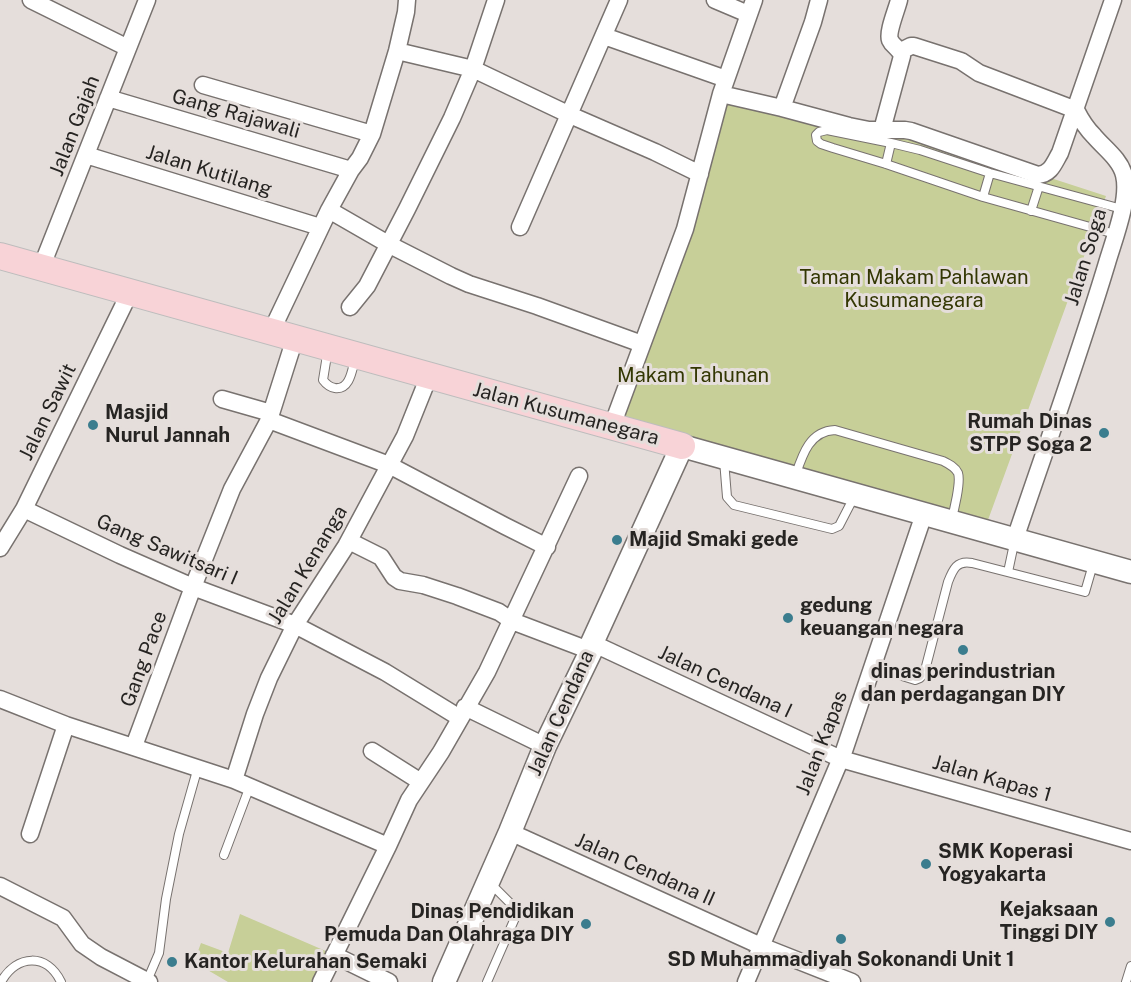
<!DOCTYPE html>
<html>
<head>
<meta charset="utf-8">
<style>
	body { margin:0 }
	canvas { display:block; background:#e5dedb }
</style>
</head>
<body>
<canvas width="1131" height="982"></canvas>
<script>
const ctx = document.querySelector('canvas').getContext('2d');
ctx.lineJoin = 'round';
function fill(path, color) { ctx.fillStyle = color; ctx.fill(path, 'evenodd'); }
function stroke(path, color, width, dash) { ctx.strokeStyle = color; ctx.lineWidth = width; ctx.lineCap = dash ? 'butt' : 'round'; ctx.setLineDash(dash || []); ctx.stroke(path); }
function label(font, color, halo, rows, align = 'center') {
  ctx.font = font + ' "Public Sans",sans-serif'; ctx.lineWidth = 6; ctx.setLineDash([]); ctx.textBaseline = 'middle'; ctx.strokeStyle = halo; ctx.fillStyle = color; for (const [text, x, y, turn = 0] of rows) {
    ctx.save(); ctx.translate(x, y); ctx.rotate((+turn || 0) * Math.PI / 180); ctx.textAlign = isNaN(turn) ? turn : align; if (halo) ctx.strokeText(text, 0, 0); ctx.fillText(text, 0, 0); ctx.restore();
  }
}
const green = new Path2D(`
	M721 94 903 130 1106 196 988 520 783 462 617 418Z
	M240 914 328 952 313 982H228L194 962 201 943 228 953Z`);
const lane = new Path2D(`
	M886 164 891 143
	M983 197 990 173
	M1031 211 1039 186
	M1115 234 983 197 886 164 833 148 821 144 817 141 816 135 819 132 827 130 891 143 920 150 990 173 1122 209
	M328 349 323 380C326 384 329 387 335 388 350 390 352 370 355 359
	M724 460 727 497 734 505 832 529 839 526 855 495
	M795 477C802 456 809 431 835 430L943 461C949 464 955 467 958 473 961 482 954 511 951 521
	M1008 572 1015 539
	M873 667 915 680 920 678 924 674 948 582C953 569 957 560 972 563L1085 592 1094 561
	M224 855 250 786
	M147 981 159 953 166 899 179 834 198 767
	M1 982C17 954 47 953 61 982
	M487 982 515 918V908L489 882
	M1126 982 1131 966`);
const street = new Path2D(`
	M31 0 128 48
	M715 0 748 14
	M604 36 726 79
	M397 51 473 69 570 115 655 152 700 174
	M901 51 911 46H914L961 61 979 73 1076 110
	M203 85 372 134
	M721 94 782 108 849 126 869 130H905L911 131 1038 175C1051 174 1054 163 1060 153L1113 0
	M108 98 351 170
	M782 108 813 22 819 0
	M882 130 902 56C899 47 893 47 890 40 887 32 897 9 899 0
	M86 155 320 227
	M329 210 388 244 451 276 469 284 537 306 642 344
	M520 227 619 0
	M41 268 147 0
	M350 307 367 286 407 209 452 118 473 69 496 0
	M271 332 329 210 351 170 360 158 372 134 397 51 406 12 407 0
	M222 399 271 413
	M269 420 389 465 505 526 547 547
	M612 426 685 229 721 94 754 0
	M24 509 120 555 193 587 295 625 385 672 460 718
	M1015 539C1046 447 1079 356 1107 263 1114 239 1130 199 1124 175 1120 159 1104 148 1094 136 1086 128 1081 120 1076 110
	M349 541 381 557 394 577 400 581 423 585 457 596 499 612 512 621 591 651
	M0 548 24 509 130 292
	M592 643 841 759 1131 841
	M0 699 66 725 234 780 388 846
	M465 707 545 746
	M134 746 193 587 232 489 269 420 295 338
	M372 751 421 782
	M234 780 255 714 269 678 295 625 346 546 405 436 429 376
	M510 832 761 946 852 982
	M30 834 66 725
	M0 886 63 918 82 944 101 957 149 982
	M334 955 389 982
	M321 982 388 846 409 800 441 752 487 672 579 476
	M746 982 844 751 924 514`);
const secondary = new Path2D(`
	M444 982 510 832 545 746 591 651 592 643 682 446 1131 572`);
const primary = new Path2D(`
	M0 256 682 446`);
const markers = [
	[93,425,6,"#3b7d8e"],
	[1104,433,6,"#3b7d8e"],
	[617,540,6,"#3b7d8e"],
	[788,618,6,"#3b7d8e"],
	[963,650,6,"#3b7d8e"],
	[926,864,6,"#3b7d8e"],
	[1110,922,6,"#3b7d8e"],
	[586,924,6,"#3b7d8e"],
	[841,939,6,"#3b7d8e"],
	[172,962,6,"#3b7d8e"]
];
const streetNames = [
	["Gang Rajawali",236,114,16],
	["Jalan Gajah",75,126,-69],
	["Jalan Kutilang",209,171,17],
	["Jalan Soga",1086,257,-73],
	["Jalan Sawit",48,412,-64],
	["Jalan Kusumanegara",566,414,15],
	["Gang Sawitsari I",167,550,23],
	["Jalan Kenanga",308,565,-59],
	["Gang Pace",144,659,-70],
	["Jalan Cendana I",725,682,25],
	["Jalan Cendana",561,713,-66],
	["Jalan Kapas",822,743,-69],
	["Jalan Kapas 1",992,779,16],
	["Jalan Cendana II",645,870,24]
];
const parkNames = [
	["Taman Makam Pahlawan",914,278],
	["Kusumanegara",914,301],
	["Makam Tahunan",693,376]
];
const poiNames = [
	["Masjid",105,413],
	["Nurul Jannah",105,436],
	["Rumah Dinas",1092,422,"right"],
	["STPP Soga 2",1092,445,"right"],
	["Majid Smaki gede",629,540],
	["gedung",800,606],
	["keuangan negara",800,629],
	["dinas perindustrian",963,672,"center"],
	["dan perdagangan DIY",963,695,"center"],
	["SMK Koperasi",938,852],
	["Yogyakarta",938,875],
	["Kejaksaan",1098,910,"right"],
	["Tinggi DIY",1098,933,"right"],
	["Dinas Pendidikan",574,912,"right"],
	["Pemuda Dan Olahraga DIY",574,935,"right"],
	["SD Muhammadiyah Sokonandi Unit 1",841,960,"center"],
	["Kantor Kelurahan Semaki",184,962]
];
fill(green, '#c7cf98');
stroke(lane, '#78726f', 10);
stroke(street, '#78726f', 19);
stroke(secondary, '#78726f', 25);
stroke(primary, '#bebdbd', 28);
stroke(lane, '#fff', 8);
stroke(street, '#fff', 16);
stroke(secondary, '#fff', 22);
stroke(primary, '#f8d3d7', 26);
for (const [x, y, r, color] of markers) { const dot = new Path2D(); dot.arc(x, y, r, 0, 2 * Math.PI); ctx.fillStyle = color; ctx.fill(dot); stroke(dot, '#e5dedb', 2); }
label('20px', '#262422', '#e5dedb', streetNames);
label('20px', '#333703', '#e5dedb', parkNames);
label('bold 20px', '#262422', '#e5dedb', poiNames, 'left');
</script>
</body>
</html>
